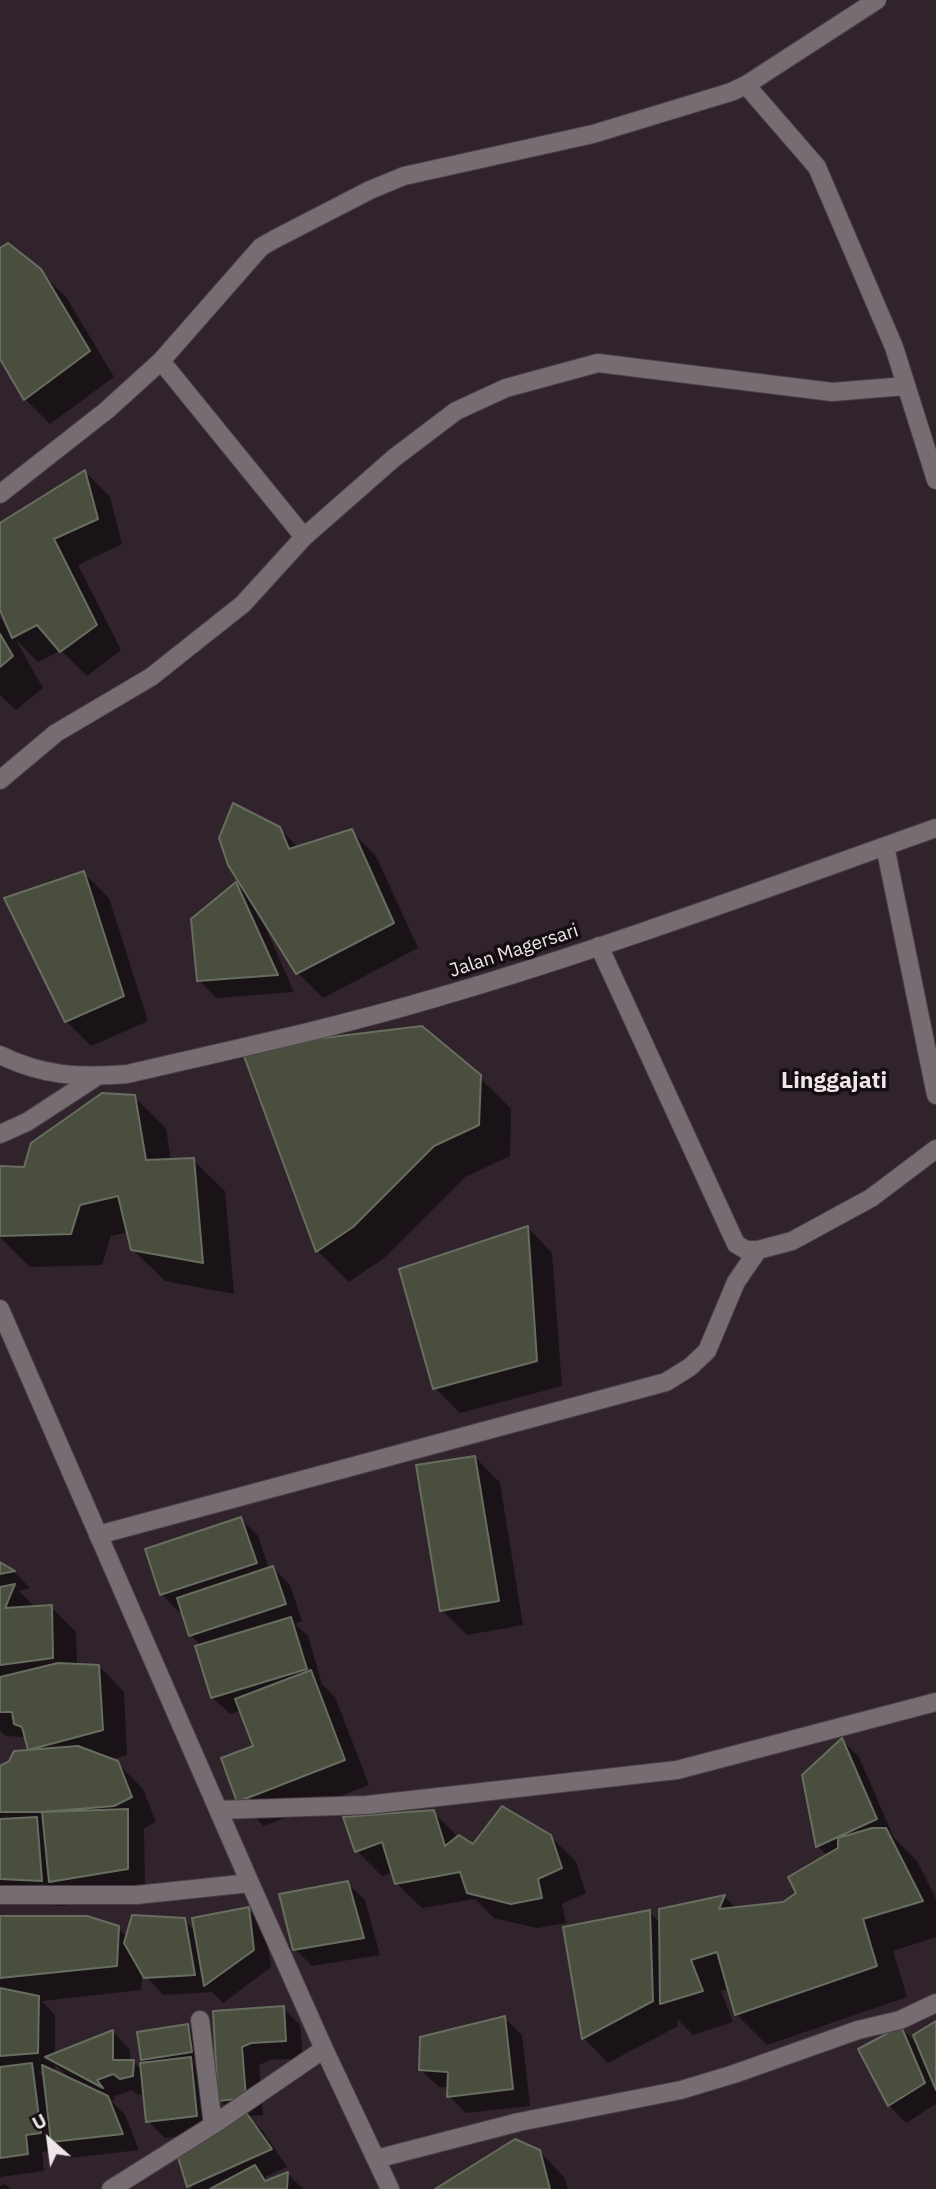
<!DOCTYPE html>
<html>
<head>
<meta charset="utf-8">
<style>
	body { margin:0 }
	#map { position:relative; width:936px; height:2189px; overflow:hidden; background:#30232b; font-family:"IBM Plex Sans",sans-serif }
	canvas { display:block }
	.north { position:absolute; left:14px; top:2105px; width:70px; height:70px; -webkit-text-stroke:5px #140e12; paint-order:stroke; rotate:332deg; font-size:19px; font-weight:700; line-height:28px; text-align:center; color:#efe6eb }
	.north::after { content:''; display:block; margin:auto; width:24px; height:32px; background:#efe6eb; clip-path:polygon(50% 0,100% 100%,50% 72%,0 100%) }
</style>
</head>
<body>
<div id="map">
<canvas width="936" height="2189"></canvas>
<div class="north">U</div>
</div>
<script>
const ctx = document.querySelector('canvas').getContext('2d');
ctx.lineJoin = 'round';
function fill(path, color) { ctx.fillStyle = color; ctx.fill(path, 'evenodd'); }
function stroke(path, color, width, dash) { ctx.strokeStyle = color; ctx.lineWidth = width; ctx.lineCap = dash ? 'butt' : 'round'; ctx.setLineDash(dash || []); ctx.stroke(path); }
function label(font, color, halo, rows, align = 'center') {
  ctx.font = font + ' "IBM Plex Sans",sans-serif'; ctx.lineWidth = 7; ctx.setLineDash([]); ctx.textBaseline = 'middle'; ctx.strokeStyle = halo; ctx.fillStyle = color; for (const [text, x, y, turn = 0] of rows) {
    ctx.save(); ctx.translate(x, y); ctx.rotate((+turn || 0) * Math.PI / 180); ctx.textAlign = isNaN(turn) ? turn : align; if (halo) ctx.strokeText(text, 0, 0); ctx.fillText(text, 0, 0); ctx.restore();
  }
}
const shadow = new Path2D(`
	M0 250 40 271 66 297 114 377 50 424 25 399 0 355Z
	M85 472 110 497 122 544 78 565 121 650 87 676 61 650 38 662 16 640 43 688 16 710 0 695V617L7 629 9 628 0 605V525Z
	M279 828 299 848 351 831 376 856 418 948 323 998 298 973 265 921 263 922 294 992 216 998 199 980 236 884 247 893Z
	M84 873 109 898 148 1021 91 1046 66 1021Z
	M479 1077 511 1109 510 1156 465 1177 384 1258 349 1282 318 1251Z
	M134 1097 166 1128 171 1161 193 1160 225 1191 234 1294 165 1281 133 1250 129 1232 111 1236 102 1265 30 1267 0 1237V1168L26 1169Z
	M528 1228 552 1253 562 1386 460 1413 435 1388Z
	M475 1457 500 1483 523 1625 467 1635 442 1610Z
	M241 1519 258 1536 269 1569 273 1568 290 1585 302 1621 295 1624 308 1636 322 1684 335 1697 369 1785 264 1826 238 1801 255 1747 241 1711 230 1714 212 1697 201 1646 191 1635 183 1611 179 1612 162 1594 147 1550Z
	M0 1564 14 1572 30 1588 19 1591 36 1608 51 1607 76 1632 77 1665 99 1666 124 1692 127 1755 110 1760 117 1763 143 1789 156 1822 144 1828 145 1886 65 1896 66 1906 0 1902V1768L30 1752 27 1737 6 1736 0 1731Z
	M842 1740 859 1757 894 1838 917 1861 936 1899V1937L893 1951 907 1997 767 2045 736 2014 729 1989 721 1991 733 2022 693 2035 677 2019 678 2026 608 2063 584 2038 565 1928 649 1912 661 1924V1910L725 1897 737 1909 784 1904 798 1893 828 1856 818 1846Z
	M433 1812 458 1837 473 1846 550 1836 576 1862 586 1893 562 1904 566 1923 537 1928 494 1918 475 1899 422 1908 396 1883 393 1872 382 1876 357 1851Z
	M347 1883 365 1900 380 1955 312 1966 295 1949Z
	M248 1909 265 1926 271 1967 223 2003 212 1992 163 1995 142 1972 141 1990 42 2001 55 2015V2056L113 2032 130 2050V2062H133L143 2071 148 2064 143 2060 188 2026 196 2035 200 2060 193 2062 208 2077 214 2132 237 2117 220 2100 214 2013 283 2008 300 2025 303 2058 270 2060 259 2065 263 2115 248 2116 262 2130 287 2167 265 2177 269 2182 288 2174 303 2189H192L179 2154 213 2133 165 2138 148 2121 145 2094 139 2095 132 2090 113 2097 115 2101 108 2098 125 2115 139 2150 70 2158 57 2145V2150L42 2152 44 2171 0 2177V1917L118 1928 127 1937 184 1920 196 1932ZM55 2064 70 2079 49 2070H55ZM38 2071H45L46 2079Z
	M504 2018 522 2035 530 2106 466 2113 449 2096V2087H439L421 2070Z
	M936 2023V2104L906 2123 889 2105 901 2028 919 2046Z
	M539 2151 564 2177 568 2189H437Z
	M5 2184 10 2189H0V2186Z`);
const building = new Path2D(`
	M8 243 41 269 90 351 24 400 0 359V248Z
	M85 470 98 519 54 539 97 625 60 652 37 625 12 638 0 610V523Z
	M0 634 13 656 0 667Z
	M233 803 280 827 289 849 352 829 394 923 296 974 228 865 219 838Z
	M84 871 124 996 65 1022 4 898Z
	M236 882 278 975 197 981 191 919Z
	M422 1026 481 1075 479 1125 434 1146 353 1227 316 1252 241 1048Z
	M102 1093 135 1095 146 1160 194 1158 203 1263 131 1250 118 1196 80 1205 71 1234 0 1236V1166L24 1167 31 1143Z
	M528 1226 537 1361 433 1389 399 1269Z
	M475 1456 499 1601 440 1611 416 1465Z
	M241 1517 257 1563 160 1595 145 1549Z
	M0 1562 15 1571 0 1574Z
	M273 1566 286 1604 189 1636 177 1598Z
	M15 1584 5 1608 52 1605 53 1658 0 1665V1587Z
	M291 1617 307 1669 211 1698 195 1646Z
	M58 1663 99 1665 103 1730 28 1750 22 1727 14 1724 12 1712H0V1677Z
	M311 1670 345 1760 237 1802 221 1758 253 1746 235 1699Z
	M842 1738 877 1819 816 1847 802 1775Z
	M78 1746 118 1761 132 1797 114 1806 42 1812H0V1766L9 1761 14 1751Z
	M502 1806 551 1835 562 1868 538 1879 542 1898 511 1904 467 1893 460 1872 395 1884 382 1842 355 1852 343 1817 434 1810 445 1846 459 1835 473 1844Z
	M128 1809V1869L49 1882 42 1812Z
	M37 1817 42 1881 0 1879V1819Z
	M872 1828H886L923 1901 863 1919 877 1966 735 2015 717 1952 691 1960 703 1991 660 2004 659 1909 725 1895 719 1909 783 1902 796 1893 788 1877 838 1848V1838Z
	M348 1881 364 1938 293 1950 279 1894Z
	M249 1907 254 1950 204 1986 192 1918Z
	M650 1910 653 2001 582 2039 563 1927Z
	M132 1915 185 1918 195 1975 144 1978 124 1943Z
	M0 1916H87L119 1926 117 1966 0 1978Z
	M0 1988 39 1996 38 2053 0 2056Z
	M284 2006 286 2041 251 2043 242 2047 246 2098 218 2101 213 2011Z
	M505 2016 513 2089 447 2097 448 2072 419 2070 420 2037Z
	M936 2021V2090L913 2035Z
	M188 2024 192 2052 141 2060 137 2032Z
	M901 2026 925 2083 888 2106 858 2049Z
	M113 2030V2060H134L133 2076 120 2079 113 2074 97 2080 103 2088 45 2057Z
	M191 2057 197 2116 146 2122 140 2063Z
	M32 2063 41 2133 26 2135 28 2154 0 2158V2067Z
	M42 2065 108 2096 123 2134 51 2142Z
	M245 2111 272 2149 187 2187 177 2154Z
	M515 2139 540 2150 550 2189H435Z
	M255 2165 265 2181 288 2172 287 2189H210Z`);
const minor = new Path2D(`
	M746 85 817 167 894 347 936 480
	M161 361 304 537
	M0 494 107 410 161 361 261 247 275 239 370 190 404 176 593 134 731 92 746 85 877 0
	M0 780 56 733 151 677 243 604 304 537 394 458 456 411 506 388 598 363 832 392 906 386
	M885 846 936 1095
	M599 946 736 1244 746 1250H758L792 1241 871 1198 936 1149
	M0 1055C43 1076 80 1078 127 1074 230 1050 334 1028 435 998 604 949 770 887 936 828
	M0 1134 27 1122 96 1077
	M0 1309 250 1883 324 2049 390 2189
	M98 1535 666 1382 690 1367 707 1351 736 1282 758 1250
	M218 1810 367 1805 677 1770 936 1702
	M0 1895H136L250 1883
	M200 2020 213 2125
	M376 2159 519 2122 681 2090 734 2074 858 2030 900 2020 936 2003
	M111 2189 213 2125 324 2049`);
const streetNames = [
	["Jalan Magersari",514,951,-18]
];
const quarterNames = [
	["Linggajati",834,1081]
];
fill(shadow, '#0007');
fill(building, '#494e3f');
stroke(building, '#686e5f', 2);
stroke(minor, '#4b3e46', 20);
stroke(minor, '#756d71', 18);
label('19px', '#efe6eb', '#140e12', streetNames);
label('bold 23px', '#efe6eb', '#140e12', quarterNames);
</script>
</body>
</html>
